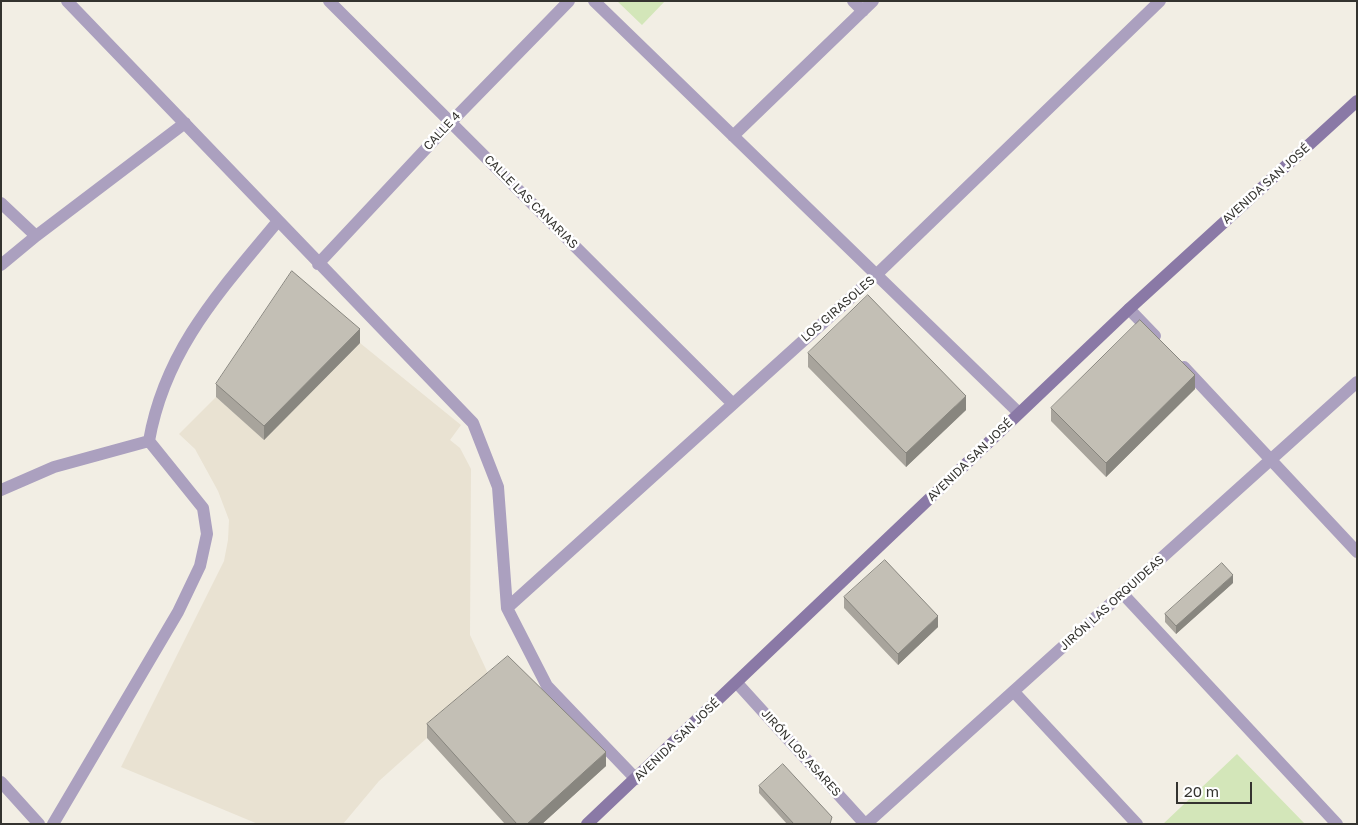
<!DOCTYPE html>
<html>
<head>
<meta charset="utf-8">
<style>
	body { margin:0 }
	#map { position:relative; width:1358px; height:825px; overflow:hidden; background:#f2eee4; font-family:"Golos Text",sans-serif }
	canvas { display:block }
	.frame { position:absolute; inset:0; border:2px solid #34332f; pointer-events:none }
	.scale { position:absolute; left:1176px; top:782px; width:76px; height:22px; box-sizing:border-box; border:2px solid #34332f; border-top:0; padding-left:6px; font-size:15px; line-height:18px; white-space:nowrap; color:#34332f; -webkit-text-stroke:4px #fff; paint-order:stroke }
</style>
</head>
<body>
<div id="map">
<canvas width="1358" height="825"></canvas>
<div class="frame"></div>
<div class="scale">20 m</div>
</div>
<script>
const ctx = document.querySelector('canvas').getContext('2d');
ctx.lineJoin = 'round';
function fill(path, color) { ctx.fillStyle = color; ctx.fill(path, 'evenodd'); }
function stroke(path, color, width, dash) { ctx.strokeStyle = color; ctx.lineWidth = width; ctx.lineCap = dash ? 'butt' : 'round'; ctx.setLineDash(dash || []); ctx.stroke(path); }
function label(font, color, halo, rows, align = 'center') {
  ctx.font = font + ' "Golos Text",sans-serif'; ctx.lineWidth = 5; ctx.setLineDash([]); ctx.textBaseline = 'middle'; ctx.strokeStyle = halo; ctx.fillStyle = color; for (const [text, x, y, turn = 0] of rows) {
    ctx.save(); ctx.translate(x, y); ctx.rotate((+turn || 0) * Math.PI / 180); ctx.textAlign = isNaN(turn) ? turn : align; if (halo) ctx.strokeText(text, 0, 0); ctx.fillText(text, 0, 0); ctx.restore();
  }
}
const built = new Path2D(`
	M360 343 461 425 450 440 460 448 471 469 470 635 493 684 427 738 379 781 343 824H258L121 767 224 561 228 540 229 520 218 491 195 449 179 434 216 397 264 439Z`);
const green = new Path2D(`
	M617 1H665L642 25Z
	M1237 754 1305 824H1163Z`);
const street = new Path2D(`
	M67 1 473 423 498 487 507 608 547 686 636 779
	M329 1 732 403
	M594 1 1019 413
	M853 1 863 11
	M733 136 873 1
	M1 203 36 236
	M318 264 451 122 569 1
	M1 265 36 236 185 123
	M1129 309 1155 336
	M1184 367 1357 552
	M1 490 54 467 149 441
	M1123 594 1337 824
	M507 608 876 275 1160 1
	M737 683 865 824
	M1014 692 1137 824
	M1 782 39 824
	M53 824 178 612 200 566 207 534 203 508 149 441C165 349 221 290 278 221
	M866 824 1357 382`);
const secondary = new Path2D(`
	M587 824 1129 309 1357 101`);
const wall = new Path2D(`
	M360 343 264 440 216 397V384Z
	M808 353 966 410 906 467 808 367Z
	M1195 389 1106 477 1051 421V408Z
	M1233 583 1176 634 1165 622V614Z
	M844 597 938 627 898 665 844 608Z
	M427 724 606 766 542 824H505L427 738Z
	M759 786 832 824H787L759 793Z`);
const shadedWall = new Path2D(`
	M360 329V343L264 440V426Z
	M1195 375V389L1106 477V463Z
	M966 396V410L906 467V453Z
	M1233 575V583L1176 634V626Z
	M938 616V627L898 665V654Z
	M606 752V766L542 824H527Z`);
const building = new Path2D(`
	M292 271 360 329 264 426 216 384Z
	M868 295 966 396 906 453 808 353Z
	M1140 320 1195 375 1106 463 1051 408Z
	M885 560 938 616 898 654 844 597Z
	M1222 563 1233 575 1176 626 1165 614Z
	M508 656 606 752 527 824H517L427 724Z
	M783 764 832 817 830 824H794L759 786Z`);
const streetNames = [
	["CALLE 4",442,131,-47],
	["AVENIDA SAN JOSÉ",1266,184,-42],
	["CALLE LAS CANARIAS",531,202,45],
	["LOS GIRASOLES",838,309,-41],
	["AVENIDA SAN JOSÉ",970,460,-44],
	["JIRÓN LAS ORQUIDEAS",1112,603,-42],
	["AVENIDA SAN JOSÉ",677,740,-44],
	["JIRÓN LOS ASARES",801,753,48]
];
fill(built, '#e9e2d2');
fill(green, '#d3e6b9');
stroke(street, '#aba0bf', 12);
stroke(secondary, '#8a79a6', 12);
fill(wall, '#a8a49c');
fill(shadedWall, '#88867f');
fill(building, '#c3bfb5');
stroke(building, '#88867f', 1);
label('12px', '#34332f', '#fff', streetNames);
</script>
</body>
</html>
